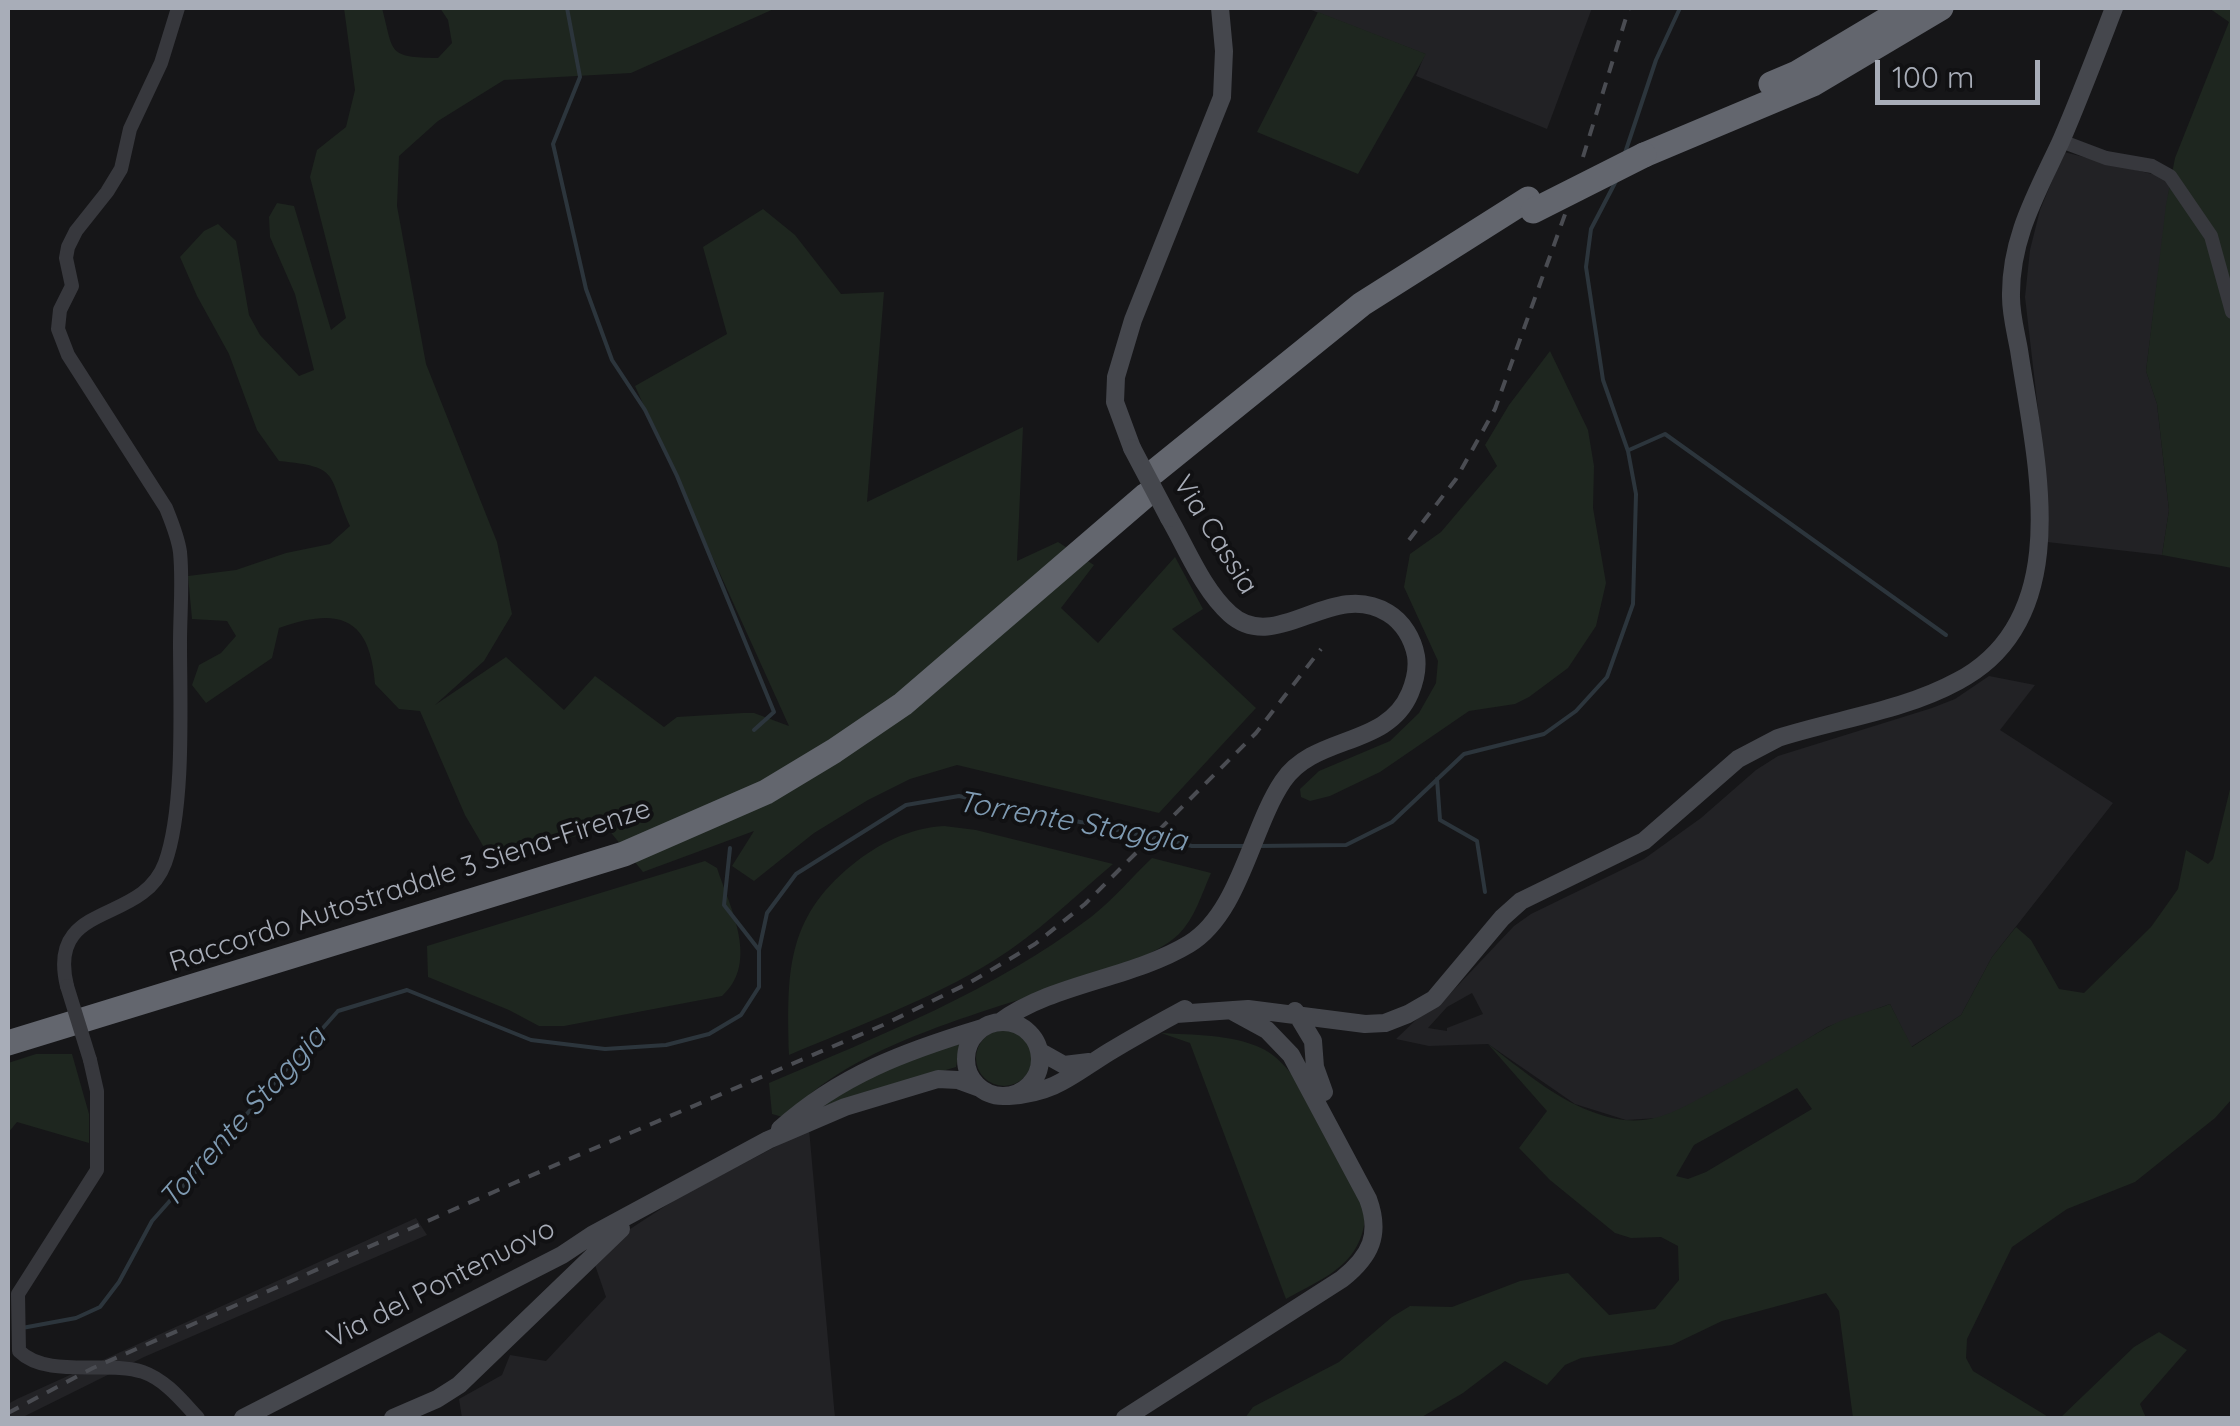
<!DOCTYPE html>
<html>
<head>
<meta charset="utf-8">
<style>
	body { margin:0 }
	#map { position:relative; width:2240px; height:1426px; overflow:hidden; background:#161618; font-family:Quicksand,sans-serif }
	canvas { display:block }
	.frame { position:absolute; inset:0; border:10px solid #a8adb8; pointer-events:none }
	.scale { position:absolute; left:1875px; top:60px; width:165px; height:45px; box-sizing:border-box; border:5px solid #a8adb8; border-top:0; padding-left:12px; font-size:30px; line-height:35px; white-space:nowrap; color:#a8adb8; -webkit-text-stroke:8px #111113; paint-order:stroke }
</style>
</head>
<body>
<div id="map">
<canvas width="2240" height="1426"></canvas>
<div class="frame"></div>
<div class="scale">100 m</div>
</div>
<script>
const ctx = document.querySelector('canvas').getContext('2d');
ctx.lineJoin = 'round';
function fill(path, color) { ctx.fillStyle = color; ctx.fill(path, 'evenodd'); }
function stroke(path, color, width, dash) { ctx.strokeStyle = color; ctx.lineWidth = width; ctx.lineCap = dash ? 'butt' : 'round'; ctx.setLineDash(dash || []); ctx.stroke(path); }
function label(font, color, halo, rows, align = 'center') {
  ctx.font = font + ' Quicksand,sans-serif'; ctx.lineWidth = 8; ctx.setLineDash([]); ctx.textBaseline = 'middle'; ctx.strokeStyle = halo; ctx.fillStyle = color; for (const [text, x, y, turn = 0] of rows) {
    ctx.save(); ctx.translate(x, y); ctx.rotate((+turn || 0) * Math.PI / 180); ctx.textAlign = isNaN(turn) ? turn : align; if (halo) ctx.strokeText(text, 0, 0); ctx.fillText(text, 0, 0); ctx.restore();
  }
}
const built = new Path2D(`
	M1306 8H1592L1547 129 1416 76 1425 54Z
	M2064 152 2156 175 2170 183 2146 371 2157 404 2169 510 2162 555 2047 542 2046 479 2025 297 2030 250 2040 210Z
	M1989 676 2035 685 2000 730 2113 803 1992 957 1961 1015 1911 1047 1890 1004 1827 1027 1771 1062 1688 1108 1658 1118 1626 1120 1575 1104 1488 1044 1429 1046 1396 1039 1421 1015 1446 998 1514 926 1531 914 1644 859 1701 818 1756 770 1778 756 1932 708 1955 699ZM1472 993 1483 1014 1447 1028V1031L1428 1028 1447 1007Z
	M809 1129 835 1418H462L459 1399 502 1375 510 1355 546 1361 606 1297 595 1265 624 1233 676 1199Z
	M416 1218 427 1235 144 1357 21 1418H8V1404L17 1399Z`);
const green = new Path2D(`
	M344 8H382C394 54 387 57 438 58L452 43 448 20 440 8H776L631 73 504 80 438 121 399 156 397 206 426 364 497 542 512 614 484 661 435 705 506 657 564 710 595 676 664 727 677 717 743 713H754L789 726 635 386 727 334 703 247 763 209 795 235 841 294 884 292 867 502 1023 427 1017 561 1058 542 1094 565 1061 608 1098 643 1175 557 1203 609 1172 629 1256 708 1159 813 957 765 910 779 868 800 814 833 754 881 732 866 754 831 643 872 608 829 489 856 465 815 420 711 399 709 375 684C370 616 338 607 279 628L272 658 206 703 192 685 199 665 221 653 236 636 227 621 192 619 188 576 236 570 286 553 330 544 350 526C327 474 342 467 279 461L257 430 229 354 197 296 180 257 204 231 218 224 236 241 249 315 260 335 299 376 314 370 295 294 270 237 269 217 277 203 294 206 331 330 346 318 310 177 317 150 346 127 355 90Z
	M2209 8H2232V568L2162 555 2169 510 2157 404 2146 371 2166 205 2175 158 2229 22Z
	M1318 12 1426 54 1358 174 1257 132Z
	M1550 351 1588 430 1594 466 1593 508 1606 583 1596 626 1568 668 1529 697 1515 704 1469 711 1380 772 1330 796 1310 801 1301 797 1300 789 1319 771 1390 741 1419 713 1436 683 1438 661 1404 587 1410 554 1441 532 1497 466 1485 445 1509 405Z
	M2232 781V1099L2215 1118 2135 1182 2067 1209 2012 1247 1967 1339 1966 1358 1973 1371 2050 1418H1853L1839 1311 1826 1293 1722 1321 1672 1345 1581 1358 1565 1365 1547 1385 1505 1361 1463 1393 1420 1418H1245L1253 1407 1339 1362 1392 1317 1410 1306 1452 1307 1520 1281 1568 1273 1609 1315 1655 1309 1679 1280 1678 1246 1661 1237 1631 1238 1615 1233 1550 1180 1519 1148 1547 1111 1488 1044C1520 1068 1553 1097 1590 1111 1646 1133 1672 1113 1719 1088 1756 1069 1790 1049 1826 1028 1845 1017 1869 1012 1890 1004L1912 1047 1961 1015 1992 957 2016 927 2031 940 2059 989 2084 993 2151 927 2178 889 2186 850 2208 864 2213 859ZM1797 1088 1812 1109 1706 1172 1688 1179 1676 1176 1694 1145Z
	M944 826 976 830 1113 864C1074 897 1037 934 993 961 930 1000 857 1026 789 1055 787 975 785 919 852 865 879 843 910 828 944 826Z
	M1152 858 1211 873C1202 893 1195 918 1179 934 1157 955 1118 966 1089 977 998 1009 848 1043 786 1118L772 1114 769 1083C879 1036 994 991 1091 917 1113 900 1132 877 1152 858Z
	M705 861 717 868C730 908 760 962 722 996L564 1026H539L509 1010 428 977 427 946Z
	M976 1058a28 28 0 1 1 56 0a28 28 0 1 1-56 0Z
	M1161 1033C1193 1035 1231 1034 1261 1048 1304 1067 1344 1166 1366 1208 1364 1264 1329 1275 1286 1299L1190 1043Z
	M961 1041 956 1067 814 1109 864 1077Z
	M36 1054H72L89 1114V1143L17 1122 8 1133V1063Z
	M2159 1332 2187 1350 2140 1404 2146 1418H2060L2134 1347Z`);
const stream = new Path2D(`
	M567 8 580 77 553 144 586 289 612 360 645 410 677 476 774 712 754 730
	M1625 153 1656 60 1680 8
	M1629 450 1665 434 1946 635
	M1437 779 1440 820 1477 841 1485 892
	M1258 846 1346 845 1392 822 1464 754 1544 734 1576 711 1607 677 1633 604 1636 494 1628 451 1603 380 1586 267 1591 229 1616 181
	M730 848 724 905 759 950
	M22 1328 76 1318 100 1307 119 1282 152 1221 338 1011 407 990 531 1040 605 1049 666 1045 709 1034 741 1015 759 987V950L767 913 796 874 906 805 959 796 1192 846H1244`);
const minor = new Path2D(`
	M2061 141 2106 158 2152 166 2170 176 2211 236 2232 312
	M67 986C46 900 142 926 165 863 185 808 180 703 180 643 180 613 183 582 180 552 178 537 172 523 166 508L68 355 58 329 60 310 72 286 66 258 68 247 76 231 107 192 121 169 130 129 161 63 178 8
	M90 1060 97 1091V1170L18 1294 19 1351C47 1379 108 1360 143 1372 166 1380 183 1402 198 1418`);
const secondary = new Path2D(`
	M1132 448 1115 402 1116 377 1133 320 1222 97 1224 51 1220 8
	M1295 1011 1313 1041 1315 1067 1324 1092
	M1176 1014 1248 1009 1365 1024 1385 1023 1408 1014 1434 999 1502 918 1521 901 1644 841 1738 759 1778 738C1837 719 1903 711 1958 681 2078 618 2035 457 2019 350 2016 333 2011 315 2011 297 2010 238 2037 193 2061 141 2080 97 2097 52 2114 8
	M1000 1022C1053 983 1131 979 1189 944 1240 913 1251 828 1283 781 1315 734 1387 748 1410 693 1415 681 1418 669 1416 656 1413 639 1403 622 1388 613 1332 578 1277 656 1230 614 1203 590 1187 549 1169 518
	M966 1059a37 37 0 1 1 74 0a37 37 0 1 1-74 0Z
	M1039 1051 1064 1065 1089 1062
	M1009 1096C1055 1093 1072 1075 1109 1052 1134 1037 1159 1023 1185 1009
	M780 1129C840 1075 906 1051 982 1028
	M243 1418 562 1255 592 1235 768 1140 845 1107 938 1079 958 1080 980 1088
	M393 1418 437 1399 459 1385 621 1229
	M1125 1418 1342 1279C1371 1256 1381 1234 1368 1199L1291 1055 1267 1030 1234 1012`);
const motorway = new Path2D(`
	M1771 84 1797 73 1906 8
	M1644 155 1813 84 1941 8
	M1154 472 1362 304 1528 199
	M8 1043 624 854 766 792 834 751 903 704 1146 495`);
const rail = new Path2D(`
	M1583 157 1629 8
	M1409 540 1456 479 1495 409 1568 206
	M8 1413 93 1368 546 1169 883 1025 969 983 1035 944 1085 904 1256 733 1321 649`);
const minorBridge = new Path2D(`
	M67 986 90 1060`);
const secondaryBridge = new Path2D(`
	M1132 448 1169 518`);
const motorwayBridge = new Path2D(`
	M1533 211 1644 155`);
const streetNames = [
	["Via Cassia",1215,535,58],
	["Raccordo Autostradale 3 Siena-Firenze",410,886,-18],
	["Via del Pontenuovo",441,1284,-27]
];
const waterNames = [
	["Torrente Staggia",1072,822,10],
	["Torrente Staggia",243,1118,-48]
];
fill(built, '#222225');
fill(green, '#1e261f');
stroke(stream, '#2c353c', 4);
stroke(minor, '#37383d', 14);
stroke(secondary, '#45474d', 18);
stroke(motorway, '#63666e', 25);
stroke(rail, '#4a4c52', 4, [12, 10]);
stroke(minorBridge, '#37383d', 14);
stroke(secondaryBridge, '#45474d', 18);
stroke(motorwayBridge, '#63666e', 25);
label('28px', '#a8adb8', '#111113', streetNames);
label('italic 30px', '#7f9bb3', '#111113', waterNames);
</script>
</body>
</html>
